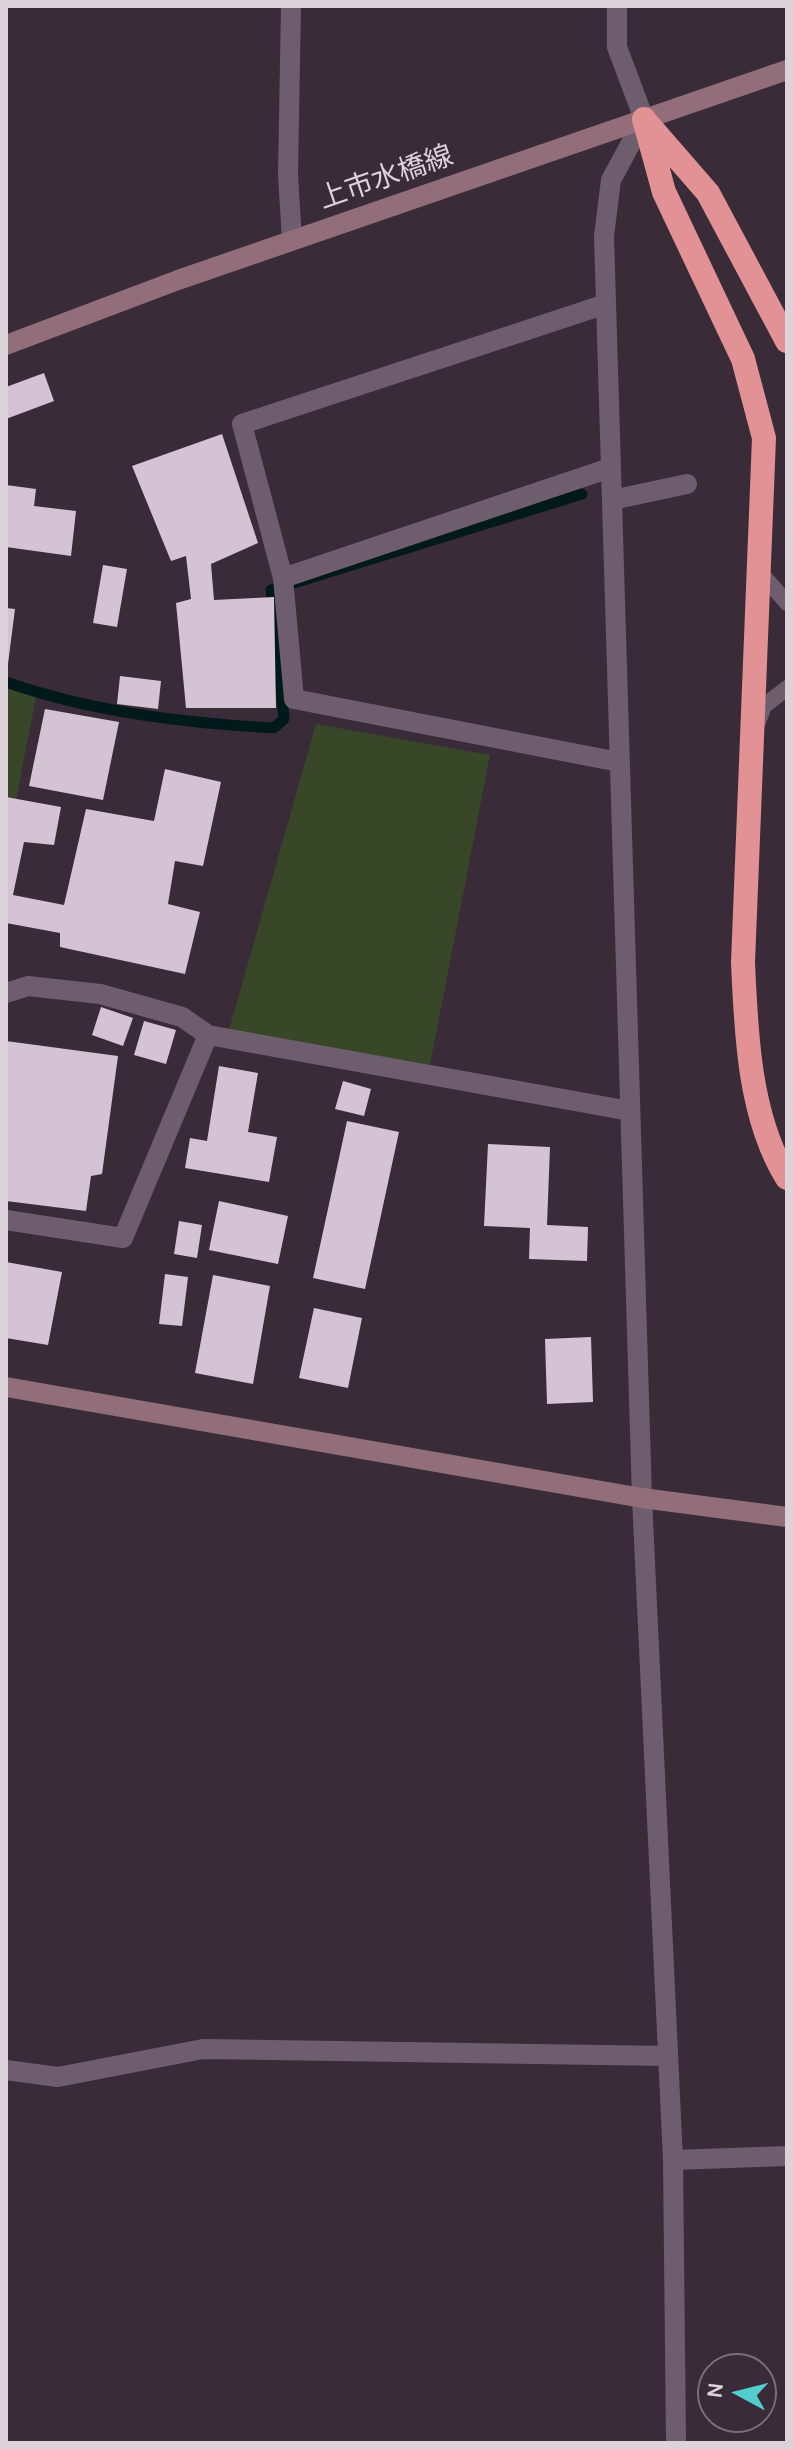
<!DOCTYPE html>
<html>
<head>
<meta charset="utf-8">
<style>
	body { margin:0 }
	#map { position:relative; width:793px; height:2449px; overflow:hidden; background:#392c38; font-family:Karla,sans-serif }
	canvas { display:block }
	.frame { position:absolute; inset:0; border:8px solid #dbd2da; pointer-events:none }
	.north { position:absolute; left:697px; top:2353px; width:80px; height:80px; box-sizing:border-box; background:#392c38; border:2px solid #7a6e79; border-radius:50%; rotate:277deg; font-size:22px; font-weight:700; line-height:32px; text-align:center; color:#dbd2da }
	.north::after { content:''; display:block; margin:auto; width:28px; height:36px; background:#52cdcc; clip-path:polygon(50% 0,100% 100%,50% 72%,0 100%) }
</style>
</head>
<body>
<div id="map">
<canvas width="793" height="2449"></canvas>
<div class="frame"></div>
<div class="north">N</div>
</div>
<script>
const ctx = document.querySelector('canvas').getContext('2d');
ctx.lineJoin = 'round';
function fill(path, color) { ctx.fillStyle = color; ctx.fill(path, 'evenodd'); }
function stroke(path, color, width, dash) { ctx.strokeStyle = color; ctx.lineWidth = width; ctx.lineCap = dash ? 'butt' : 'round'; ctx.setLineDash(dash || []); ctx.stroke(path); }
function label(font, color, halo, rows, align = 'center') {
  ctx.font = font + ' Karla,"Noto Sans JP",sans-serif'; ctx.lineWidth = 8; ctx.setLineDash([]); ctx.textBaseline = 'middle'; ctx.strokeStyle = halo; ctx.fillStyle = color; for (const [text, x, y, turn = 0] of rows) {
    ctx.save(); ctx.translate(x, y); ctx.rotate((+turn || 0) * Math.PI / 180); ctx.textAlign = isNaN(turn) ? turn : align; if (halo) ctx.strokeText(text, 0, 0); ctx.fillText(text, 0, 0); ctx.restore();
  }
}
const green = new Path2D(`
	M6 685 38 687 16 800 6 798Z
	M316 724 490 755 430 1065 229 1030Z`);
const stream = new Path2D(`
	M6 682C92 712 184 723 274 728L284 719 271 590 582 494`);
const building = new Path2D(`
	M44 373 54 401 6 419V387Z
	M222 434 258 543 211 564 214 600 274 597 276 708H186L176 603 191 599 186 556 171 561 132 466Z
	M6 485 36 489 34 506 76 511 71 556 6 547Z
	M103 565 127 569 117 627 93 623Z
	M6 608 15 609 8 664H6Z
	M120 676 161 681 158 709 117 704Z
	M45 709 119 722 103 800 29 786Z
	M165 769 221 782 203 866 175 861 168 904 200 912 185 974 60 947V933L6 923V797L61 807 54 845 24 842 13 895 64 905 86 809 154 821Z
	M101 1007 133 1018 123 1046 92 1035Z
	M144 1021 176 1030 166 1064 134 1055Z
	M6 1041 118 1056 102 1174 91 1176 86 1211 6 1201Z
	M219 1066 258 1073 248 1132 277 1137 269 1182 185 1168 190 1138 207 1141Z
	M343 1081 371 1089 364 1116 335 1109Z
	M347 1121 399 1132 365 1289 313 1278Z
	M488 1144 550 1147 547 1225 588 1227 587 1261 529 1259 530 1228 484 1226Z
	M219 1201 288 1216 278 1264 209 1250Z
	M179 1221 202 1225 197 1258 174 1254Z
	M6 1262 62 1272 48 1345 6 1338Z
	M165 1274 188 1277 182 1326 159 1324Z
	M213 1275 270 1286 253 1384 195 1373Z
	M314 1308 362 1318 348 1388 299 1378Z
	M591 1337 593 1402 547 1404 545 1339Z`);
const lane = new Path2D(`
	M759 571 787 603
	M758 722 764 706 787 688`);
const street = new Path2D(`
	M291 6 288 175 292 240
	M617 6V47L644 119 611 180 604 236 642 1498 673 2160 676 2443
	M606 304 242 424 283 578 294 699 619 762
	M612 500 687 484
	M283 578 610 468
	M6 993 28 986 100 994 182 1017 208 1035
	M6 1220 123 1238 208 1035 630 1111
	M6 2070 58 2077 203 2049 668 2056
	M673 2160 787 2156`);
const secondary = new Path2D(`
	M6 345 178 280 787 70
	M6 1387 642 1498 787 1517`);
const highway = new Path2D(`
	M644 119 664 192 743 359 764 438 743 962C746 1032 749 1117 787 1178
	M648 124 708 193 787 341`);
const streetNames = [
	["上市水橋線",386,178,-19]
];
fill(green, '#374727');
stroke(stream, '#00191b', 11);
fill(building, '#d4c3d3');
stroke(lane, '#6e5e6d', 16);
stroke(street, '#6e5e6d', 20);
stroke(secondary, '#916e79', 20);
stroke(highway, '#e29295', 24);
label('28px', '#dbd2da', '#392c38', streetNames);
</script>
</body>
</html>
